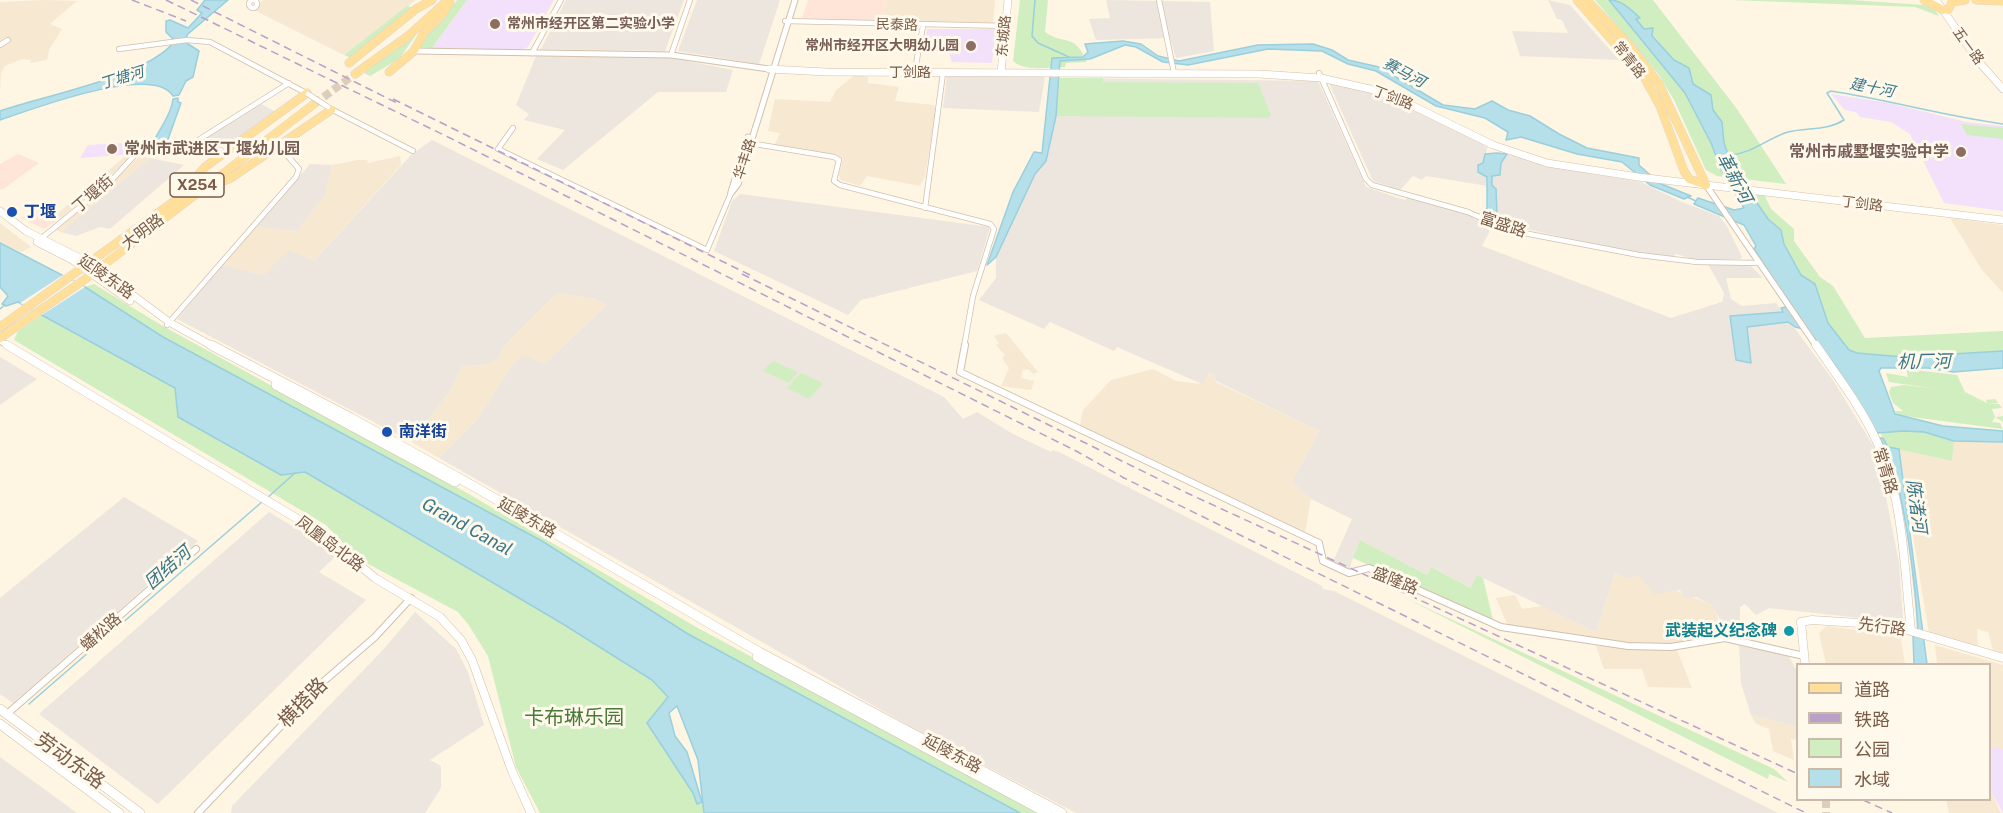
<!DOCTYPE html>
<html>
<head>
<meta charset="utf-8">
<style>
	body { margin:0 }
	#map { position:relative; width:2003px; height:813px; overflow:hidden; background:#fef5e3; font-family:"Public Sans","Noto Sans SC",sans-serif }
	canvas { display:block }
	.legend { position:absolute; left:1796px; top:663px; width:195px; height:138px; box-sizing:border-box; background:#fff9ec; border:2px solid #cabaaa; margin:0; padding:8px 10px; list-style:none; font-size:18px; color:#7a5b46 }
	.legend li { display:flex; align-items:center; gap:12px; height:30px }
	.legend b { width:30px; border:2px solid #cabaaa }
</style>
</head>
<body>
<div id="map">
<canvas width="2003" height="813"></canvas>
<ul class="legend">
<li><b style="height:8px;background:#ffdf9a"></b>道路</li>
<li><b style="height:8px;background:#b9a0c9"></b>铁路</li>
<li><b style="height:16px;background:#d0eec0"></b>公园</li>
<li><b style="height:16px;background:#b5e0ea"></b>水域</li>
</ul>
</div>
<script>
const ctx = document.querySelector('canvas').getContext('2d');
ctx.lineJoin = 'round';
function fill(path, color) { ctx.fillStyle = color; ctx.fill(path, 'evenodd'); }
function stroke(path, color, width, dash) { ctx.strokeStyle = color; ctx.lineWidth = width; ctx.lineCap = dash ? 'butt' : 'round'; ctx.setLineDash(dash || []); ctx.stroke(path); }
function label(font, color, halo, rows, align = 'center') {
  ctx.font = font + ' "Public Sans","Noto Sans SC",sans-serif'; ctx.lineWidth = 6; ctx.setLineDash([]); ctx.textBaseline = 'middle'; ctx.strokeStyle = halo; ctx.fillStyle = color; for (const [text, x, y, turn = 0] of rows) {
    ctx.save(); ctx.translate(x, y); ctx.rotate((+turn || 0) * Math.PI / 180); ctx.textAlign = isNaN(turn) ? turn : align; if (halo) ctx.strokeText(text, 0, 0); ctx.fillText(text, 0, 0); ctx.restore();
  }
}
const residential = new Path2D(`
	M44 0 77 1 50 24 62 29 49 50 47 60 30 63 31 60 22 59 5 66 1 73 0 91V2Z
	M263 0H416L344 55 254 10Z
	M887 0H995L993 23 881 21Z
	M855 75 868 77V83L899 87 895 101 934 105 936 109 925 176 920 186 867 176 860 186 841 180 839 175 843 159 834 154 774 146 780 133 768 131 775 99 830 102 836 90Z
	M129 153 135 154 60 219 52 218Z
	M140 156 150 158 61 232 56 230Z
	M400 156 401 165 314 261 264 275 222 265 256 227 297 231 325 195 332 165 358 160H367L368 163Z
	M1950 218 2003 225V293L1982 270Z
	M0 223 31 247 21 252 0 243Z
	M557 293 593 298 607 305 544 364 509 370 477 420 439 458 410 441 424 426 452 388 461 367 489 364 499 357 502 348Z
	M1006 333 1038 372 1033 374 1028 369 1023 370 1021 378 1034 381 1031 390 1001 386 1009 368 1002 358 1005 355 996 345 999 343 994 336Z
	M1153 369 1176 381 1201 384 1209 373H1213L1216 382 1319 431 1292 482 1311 499 1305 532 1080 425 1083 410 1111 380Z
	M1954 441 2003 442V654L1993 650 1988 632 1977 629 1978 646 1929 634 1899 449 1952 461Z
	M1615 573 1627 578 1639 576 1713 605 1725 636 1713 634 1668 645H1630L1508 626 1496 598 1515 595 1522 609 1542 606 1596 632Z
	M1827 626 1898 636 1901 639 1905 664H1826L1819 633Z
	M1935 645 2003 665V749L1990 746V664H1937Z
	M1596 646 1676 647 1692 688 1648 687 1642 669H1604Z
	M1751 715 1797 727V740L1791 739 1794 760 1773 751 1769 729 1756 724Z
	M1990 790 2001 813H1949L1946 800H1990Z`);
const commercial = new Path2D(`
	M808 0H887L881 21 802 18Z
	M18 154 39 163 2 190 0 189V164Z
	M39 209 52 218 60 219 44 229 21 218Z`);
const industrial = new Path2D(`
	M566 0H684L665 51 541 49Z
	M697 0H780L759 64 678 51Z
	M1106 0 1210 2 1214 51 1176 58 1170 38 1096 40 1089 19 1110 18Z
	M1548 0 1570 5 1619 60 1520 56 1512 31 1568 33 1562 20 1557 19Z
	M536 56 671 58 733 70 726 92H658L563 170 537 159 565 130 524 120 529 114 516 105Z
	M947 75 1045 77 1039 112 943 108Z
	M1060 78 1318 81 1366 187 1405 200 1408 197 1467 213 1475 219 1493 225 1482 246 1671 318 1722 302 1724 293 1708 264 1750 265 1763 278H1726L1731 299 1742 306 1776 303 1833 380 1877 452 1899 563 1903 619 1898 622 1769 608 1756 615 1745 604 1740 607V625L1721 621 1712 605 1696 597 1684 598 1680 590 1654 594 1639 576 1627 578 1615 573 1596 632 1477 575 1472 588 1431 567 1427 575 1360 540 1348 572 1332 564 1352 519 1311 499 1292 482 1319 431 1216 381 1213 373H1209L1202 384 1117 347 1114 351 1050 322 1044 329 979 300 996 278V257L1035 174 1046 161 1056 116Z
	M1328 81 1378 93 1488 146 1483 164 1478 165 1487 177 1488 186 1426 176 1422 180 1413 176 1400 190 1373 181Z
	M261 104 276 112 229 147 205 142V139Z
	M432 140 944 397 963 419 977 412 1013 434 1051 452 1052 450 1061 453 1322 586 1323 589 1334 591 1778 813H1076L911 727 439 458 477 420 509 370 522 355 544 364 607 305 593 298 557 293 502 348 499 357 489 364 461 367 452 388 424 426 410 441 177 319 222 265 264 275 289 250 314 261 411 155Z
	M1507 154 1557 168 1641 182 1682 202 1719 216 1727 226 1742 257 1740 259 1696 260 1676 254 1673 257 1626 251 1495 222 1496 190 1492 185V176L1500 174 1501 163Z
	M150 158 184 165 110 229 100 227 76 236 61 232Z
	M310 164 332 165 325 195 297 231 256 227Z
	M740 194 990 227 977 271 861 300 848 315 714 251 732 201Z
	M0 357 37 379 0 405Z
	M124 497 198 541 13 703 0 694V598Z
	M269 512 338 554 319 572 366 600 158 804 39 714Z
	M415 612 456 649 468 672 484 725 430 760 441 766V788L425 813H231L232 806 382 651Z
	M1739 645 1788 655 1797 671V727L1751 715 1741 683Z
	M0 757 77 813H0Z`);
const education = new Path2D(`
	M467 0H554L528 47 522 50 432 48Z
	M927 29H996L992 63 952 62 944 39H926Z
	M1831 94 1889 103 1966 122 2003 126V211L1944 203 1910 134 1891 122 1860 117 1856 112 1845 110Z
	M144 142 135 154 80 158 88 145Z
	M1990 746 2003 749V813L1990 790Z`);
const green = new Path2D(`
	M457 0H467L432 48 420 47C429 29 445 17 457 0Z
	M1020 0H1048L1045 32C1065 46 1074 32 1087 62L1066 63 1065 67C1050 67 1024 72 1013 61Z
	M1595 0H1653L1737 109 1786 184 1717 176 1706 170 1674 100 1659 75Z
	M1732 0H1850L1924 5 1934 9 1939 16 1915 7Z
	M407 6 414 8 351 58 344 55Z
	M423 25 399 59 370 76 364 73Z
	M1060 78H1103V82L1258 83 1271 115 1268 118 1056 116Z
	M1961 124 2003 128V139L1967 135Z
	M1743 193 1765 196 1771 209 1794 229V241L1820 277 1833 286 1865 338 2003 331V356L1850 358Z
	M94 284 161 325 467 493 696 627 1042 813H1006L796 697 364 447 161 338 85 287Z
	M42 315 176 388 179 417 281 475 305 472 563 624 652 680 668 697 647 723 693 793 697 803 704 801V813H540L516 767 488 656 468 624 458 612 359 559 326 525 14 340 18 331Z
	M773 361 798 372 789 383 763 371Z
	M1906 369 1957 375 1965 392 1987 403 1986 400 1995 399 1998 403 1988 404H1999L2002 408 1992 409 1995 417 2003 416V422L1995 417 1992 422 2000 423 2003 429 1897 415 1895 411H1903L1893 403 1889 392 1891 387 1904 385 1937 389 1889 382 1886 373 1908 377Z
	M801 373 823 383 809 399 787 388Z
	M1884 431 1924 432 1954 441 1952 461 1888 447 1881 434Z
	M1360 540 1427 575 1431 567 1471 588 1477 575 1483 578 1493 620 1353 558Z
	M1403 597 1774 769 1788 782 1769 774 1768 779Z`);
const water = new Path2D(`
	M205 0H228L188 34 186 38 188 44 199 51 193 77 186 81 179 95 173 96C153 63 33 109 0 120V111C46 95 147 77 175 41L166 32V21L170 20 188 28 202 13 197 10Z
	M1609 0C1622 0 1631 10 1640 18L1636 19 1644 29 1653 28 1652 36 1674 60 1689 68 1693 84 1711 95 1713 110 1722 122 1724 143 1732 166 1768 219 1781 230 1784 244 1801 275 1815 284 1828 323 1849 350 1857 353 1903 357 2003 351V368L1953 372 1928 368H1881L1879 371 1895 414 1943 426 2003 431V442L1954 441 1924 432 1904 431 1877 433 1837 368 1808 330 1795 327 1788 322 1747 327 1751 363 1736 360 1730 316 1783 312 1781 308 1791 306 1754 249 1756 246 1744 225 1694 204 1698 198 1734 210 1744 208 1721 169 1711 143 1685 93Z
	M1123 41 1141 44 1158 56 1179 61 1258 45 1313 44 1332 50 1348 60 1379 67 1443 105 1475 109 1492 101 1508 110 1530 116 1559 134 1587 148 1639 158V165L1659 183 1691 196 1684 199 1650 185 1622 162 1577 154 1521 137 1506 140 1508 132 1485 118 1436 106 1376 71 1348 64 1322 51 1268 49 1188 65 1163 62 1136 47 1125 45 1090 59 1060 61 1056 116 1046 161 1035 174 996 257 987 265 1013 192 1034 152 1042 153 1052 58 1083 57 1088 52 1085 44Z
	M178 98V102L181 103 167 142 219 153 212 158 154 146 153 142C160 129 171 114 173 99Z
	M1497 153 1507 154 1501 163 1500 175 1492 176V185L1496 189 1497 215 1488 220 1478 216 1487 208V177L1478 172V165L1483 163 1485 154Z
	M0 243 85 287 163 337 542 541 688 634 1020 813H704L698 760 677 706 669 713 675 736 687 752 702 802 697 804 693 793 647 723 668 697 652 680 563 624 305 472 281 475 178 417 175 388 18 302 6 306 2 304 8 296 0 287Z
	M1879 438H1883L1888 447 1899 449 1927 664H1914L1913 636 1918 637C1917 596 1903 466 1879 438Z`);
const pier = new Path2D(`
	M63 275 85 287 42 315 20 303Z`);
const stream = new Path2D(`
	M1035 0 1032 36 1038 43 1069 57
	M1731 155C1753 153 1768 138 1788 132 1807 127 1827 131 1844 120L1827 93 1831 91C1889 100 1945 116 2003 124
	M1687 197 1696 201
	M0 309 5 305
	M267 498 295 473
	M29 704 263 501`);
const tertiaryTunnel = new Path2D(`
	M1826 800V813`);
const primaryTunnel = new Path2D(`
	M314 104 355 74`);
const minorFar1 = new Path2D(`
	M1159 0 1174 73
	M249 4a4 4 0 1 1 8 0a4 4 0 1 1-8 0Z
	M785 21 1009 26
	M0 45 8 40
	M119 49 187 40 210 42 308 94
	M532 53 561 0
	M671 55 690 0
	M915 70 923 26
	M1319 73 1366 179 1372 185 1468 212 1508 230 1639 255 1697 262 1760 263
	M329 108 413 151
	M513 128 498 149 707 250 731 193
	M749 143 834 157 839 160 834 181 840 185 990 224 994 229 973 296 964 347
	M226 152 202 144 200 139 289 83
	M925 208 943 73
	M38 241 109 183 146 143
	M167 325 296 177 299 169 278 145`);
const minor = new Path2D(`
	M965 345 960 372 1319 543 1323 561 1349 573 1369 568 1501 627 1628 646 1671 647 1725 638 1804 656
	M7 714 196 549
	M198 813 323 682 375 637 411 598`);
const tertiaryFar1 = new Path2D(`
	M415 51 671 55 769 69
	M1706 185 1817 347
	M731 192 748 137
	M731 193 738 184 795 0
	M0 341 10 347`);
const tertiary = new Path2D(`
	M7 345 321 533 375 578 440 617 461 640 472 660 512 771 531 813
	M1816 345C1837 376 1862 408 1877 442 1904 498 1904 569 1911 630
	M1805 664 1801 622 1812 620 1890 625 2003 658`);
const secondaryFar1 = new Path2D(`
	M1936 0 1979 62 2003 89
	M769 69 826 72 1259 74 1321 78 1370 89 1401 100 1493 145 1547 163 1638 177 2003 220
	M1001 73 1008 0
	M0 211 26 231 90 263 169 322 214 347
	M37 242 72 260 130 301`);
const secondary = new Path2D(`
	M211 345 351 418 475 487 759 652 1062 813
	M276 385 455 482
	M757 657 1047 813
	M0 709 140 813
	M0 724 119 813`);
const primary = new Path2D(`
	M1577 0 1644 77 1660 106 1684 171 1689 179 1706 185
	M1587 0 1632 48 1659 84 1706 185
	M1924 0 1943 10
	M1976 0 2003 1
	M1948 10 1952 2 1965 0
	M349 63 416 9 432 0
	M389 72 413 52 424 33 442 15 450 2
	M355 74 408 36 448 0
	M214 185 231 178 331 110
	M185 190 205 167 307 93
	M0 327 194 187
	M0 338 84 280 314 104`);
const rail = new Path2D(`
	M132 0 186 21
	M166 0 450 138 1078 452 1124 478 1806 813
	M191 0 397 103
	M393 99 750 275
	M742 274 1187 493 1798 774
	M1863 800 1892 813`);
const minorBridge = new Path2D(`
	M308 94 328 107`);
const markers = [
	[495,24,6,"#8d6e63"],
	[971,46,6,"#8d6e63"],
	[112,149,6,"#8d6e63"],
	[1961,152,6,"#8d6e63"],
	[12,212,6,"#1a4fb4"],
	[387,432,6,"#1a4fb4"],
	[1789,631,6,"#0f9aa8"]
];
const farEducationnames = [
	["常州市经开区第二实验小学",507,24],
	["常州市经开区大明幼儿园",959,46,"right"]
];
const farStreetnames = [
	["民泰路",897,25,2],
	["东城路",1004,36,-85],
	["五一路",1968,46,54],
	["常青路",1629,60,52],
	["丁剑路",910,73],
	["丁剑路",1393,98,21],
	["华丰路",745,159,-72],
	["丁剑路",1862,204,7]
];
const farWaternames = [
	["赛马河",1404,73,28],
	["丁塘河",122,78,-17],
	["建十河",1872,88,11]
];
const shields = [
	[197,185,54]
];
const shieldNames = [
	["X254",197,185]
];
const educationNames = [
	["常州市武进区丁堰幼儿园",124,149],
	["常州市戚墅堰实验中学",1949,152,"right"]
];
const streetNames = [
	["丁堰街",93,194,-41],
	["富盛路",1503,225,18],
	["大明路",143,232,-37],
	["延陵东路",106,277,35],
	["常青路",1885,471,73],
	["延陵东路",527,518,30],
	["凤凰岛北路",330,544,37],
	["盛隆路",1395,581,22],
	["先行路",1882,627,8],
	["蟠松路",101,632,-41],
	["延陵东路",952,754,28]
];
const transitNames = [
	["丁堰",24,212],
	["南洋街",399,432]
];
const cultureNames = [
	["武装起义纪念碑",1777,631]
];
const waterNames = [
	["革新河",1734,178,62],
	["机厂河",1924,362,-1],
	["陈渚河",1916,506,82],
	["Grand Canal",467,527,29],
	["团结河",168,568,-41]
];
const nearStreetnames = [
	["横搭路",303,703,-46],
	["劳动东路",70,761,36]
];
const nearParknames = [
	["卡布琳乐园",574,718]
];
fill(residential, '#f7e8d1');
fill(commercial, '#ffe5d7');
fill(industrial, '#ede6de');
fill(education, '#f3e0fb');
fill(green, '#d0eec0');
fill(water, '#b5e0ea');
stroke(water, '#9acfdd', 1.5);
fill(pier, '#fef5e3');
stroke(stream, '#9acfdd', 1.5);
stroke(tertiaryTunnel, '#ddcebc', 8, [8, 4]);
stroke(primaryTunnel, '#ddcebc', 8, [8, 4]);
stroke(minorFar1, '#d4bfab', 6);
stroke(minor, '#d4bfab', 8);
stroke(tertiaryFar1, '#d4bfab', 7);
stroke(tertiary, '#d4bfab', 9);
stroke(secondaryFar1, '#d7c0a8', 8);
stroke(secondary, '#d7c0a8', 10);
stroke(primary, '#dfd8d3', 9);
stroke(minorFar1, '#fff', 4.5);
stroke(minor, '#fff', 6);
stroke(tertiaryFar1, '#fff', 5);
stroke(tertiary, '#fff', 8);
stroke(secondaryFar1, '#fff', 7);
stroke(secondary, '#fff', 9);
stroke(primary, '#ffdf9a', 8);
stroke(rail, '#b9a0c9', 1.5, [8, 5]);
stroke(minorBridge, '#d4bfab', 6, []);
stroke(minorBridge, '#fff', 4.5);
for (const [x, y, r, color] of markers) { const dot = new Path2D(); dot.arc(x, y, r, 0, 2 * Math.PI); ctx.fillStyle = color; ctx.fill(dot); stroke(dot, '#fff9ec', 2); }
label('bold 14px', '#785e54', '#fff9ec', farEducationnames, 'left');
label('14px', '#7a5b46', '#fff9ec', farStreetnames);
label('italic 15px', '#3b7788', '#fff9ec', farWaternames);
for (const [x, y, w] of shields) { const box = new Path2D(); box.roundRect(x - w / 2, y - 12, w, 24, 4.5); ctx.fillStyle = '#fff9ec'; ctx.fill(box); stroke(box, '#7a5b46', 1.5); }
label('bold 15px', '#7a5b46', null, shieldNames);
label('bold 16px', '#785e54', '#fff9ec', educationNames, 'left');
label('16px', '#7a5b46', '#fff9ec', streetNames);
label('bold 16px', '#164399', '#fff9ec', transitNames, 'left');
label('bold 16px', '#0d838f', '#fff9ec', cultureNames, 'right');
label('italic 18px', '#3b7788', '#fff9ec', waterNames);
label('20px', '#7a5b46', '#fff9ec', nearStreetnames);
label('20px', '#497a3a', '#fff9ec', nearParknames);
</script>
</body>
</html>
